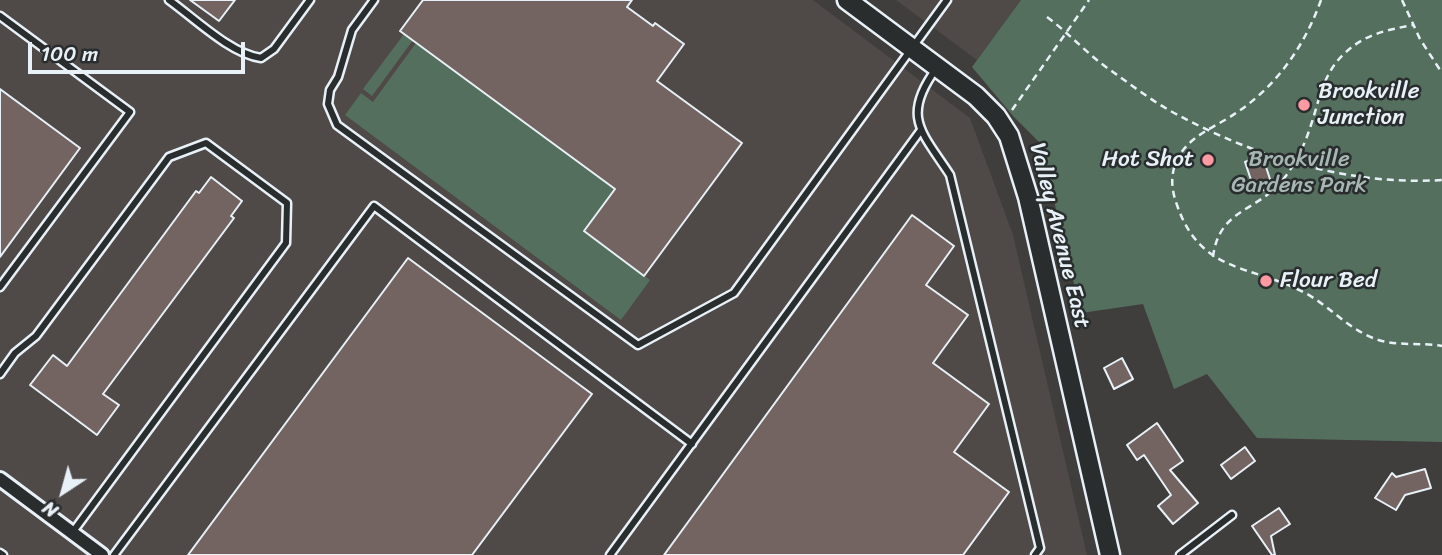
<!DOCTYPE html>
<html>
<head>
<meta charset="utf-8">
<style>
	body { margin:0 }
	#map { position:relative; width:1442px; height:555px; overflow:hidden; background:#403e3d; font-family:Sriracha,sans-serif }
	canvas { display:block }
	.north { position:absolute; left:28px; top:457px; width:70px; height:70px; -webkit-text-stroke:5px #2a2d2e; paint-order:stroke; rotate:216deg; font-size:19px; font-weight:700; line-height:28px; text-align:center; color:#e8f1f8 }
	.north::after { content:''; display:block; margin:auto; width:24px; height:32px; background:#e8f1f8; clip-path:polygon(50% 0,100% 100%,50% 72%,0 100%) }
	.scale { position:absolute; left:28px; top:42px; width:217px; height:32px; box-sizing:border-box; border:4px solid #e8f1f8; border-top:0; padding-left:9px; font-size:21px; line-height:24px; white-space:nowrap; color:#e8f1f8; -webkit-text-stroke:5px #2a2d2e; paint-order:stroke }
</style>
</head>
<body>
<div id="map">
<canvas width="1442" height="555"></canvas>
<div class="north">N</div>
<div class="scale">100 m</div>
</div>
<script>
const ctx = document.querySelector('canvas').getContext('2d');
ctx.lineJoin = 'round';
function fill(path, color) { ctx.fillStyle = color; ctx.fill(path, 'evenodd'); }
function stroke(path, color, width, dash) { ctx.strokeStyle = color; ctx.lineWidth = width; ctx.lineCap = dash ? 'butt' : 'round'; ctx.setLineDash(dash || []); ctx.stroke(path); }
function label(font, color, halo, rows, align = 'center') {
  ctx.font = font + ' Sriracha,sans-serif'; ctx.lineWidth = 5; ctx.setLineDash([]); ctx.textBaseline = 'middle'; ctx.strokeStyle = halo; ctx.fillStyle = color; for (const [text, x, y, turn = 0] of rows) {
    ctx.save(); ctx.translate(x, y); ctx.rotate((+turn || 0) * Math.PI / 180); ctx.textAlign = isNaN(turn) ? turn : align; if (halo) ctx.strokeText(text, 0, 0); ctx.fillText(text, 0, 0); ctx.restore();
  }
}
const built = new Path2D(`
	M0 0H813L970 118 1013 235 1087 555H0Z
	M896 0H1021L977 60Z`);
const green = new Path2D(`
	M1021 0H1442V442L1257 438 1207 374 1174 389 1143 304 1081 313 1040 143 1014 117 972 67Z
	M404 34 413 40 372 96 363 89Z
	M416 43 615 189 584 231 650 280 621 320 345 115 361 93 373 102Z`);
const building = new Path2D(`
	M190 0H235L219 21Z
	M423 0H632L627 7 653 26 655 23 684 44 657 81 742 143 644 276 584 231 615 189 400 31Z
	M0 89 80 148 0 257Z
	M1262 155 1273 188 1255 192 1245 162Z
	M211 177 242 201 231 216 234 218 103 394 119 405 97 435 30 385 53 355 67 366 196 191 199 193Z
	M912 215 954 246 926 285 968 315 933 363 989 404 954 452 1009 492 963 555H664Z
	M408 258 592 394 472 555H188Z
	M1122 358 1133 379 1114 389 1104 368Z
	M1157 423 1183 461 1170 470 1198 503 1173 524 1158 506 1171 495 1144 455 1137 460 1127 445Z
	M1245 447 1255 461 1231 479 1221 465Z
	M1425 469 1431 488 1405 495 1396 510 1375 498 1392 473 1396 477Z
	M1279 508 1290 524 1271 536 1275 555H1272L1252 526Z`);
const path = new Path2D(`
	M1321 0C1305 45 1277 86 1236 113 1216 127 1190 135 1178 158 1170 173 1171 189 1177 205 1201 275 1252 264 1307 294 1330 307 1348 328 1373 338 1394 347 1420 342 1442 346
	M1402 0 1420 39 1442 73
	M1047 17C1070 34 1089 56 1113 72 1134 87 1156 104 1180 116 1258 158 1353 186 1442 180
	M1012 110 1089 0
	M1213 257C1219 207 1260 212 1285 177 1297 161 1305 144 1311 125 1320 98 1323 73 1345 53 1365 34 1387 30 1413 25`);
const service = new Path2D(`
	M169 0C194 18 231 54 261 58L274 49 310 0
	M374 0 352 30 338 77 330 90 328 104 337 125 638 345 734 293 947 0
	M0 16 130 112 0 287
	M936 69C901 117 922 132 950 175L1040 548 1035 555
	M0 374 15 353 36 336 169 157 206 143 287 203 286 243 72 533
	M0 553 3 555
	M114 555 374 206 692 444
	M610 555 921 130
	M1180 555 1232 515`);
const minor = new Path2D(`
	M0 479 102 555`);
const secondary = new Path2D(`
	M847 0 976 96 996 116 1009 136 1028 197 1110 555`);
const markers = [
	[1304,105,7,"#ff9aa2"],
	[1208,160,7,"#ff9aa2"],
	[1266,281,7,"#ff9aa2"]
];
const poiNames = [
	["Brookville",1318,92],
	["Junction",1318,118],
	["Hot Shot",1194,160,"right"],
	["Flour Bed",1280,281]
];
const parkNames = [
	["Brookville",1299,160],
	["Gardens Park",1299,186]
];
const streetNames = [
	["Valley Avenue East",1059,236,76]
];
fill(built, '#4f4948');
fill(green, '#556f5e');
fill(building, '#736461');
stroke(building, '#e8f1f8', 2);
stroke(service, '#e8f1f8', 11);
stroke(minor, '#e8f1f8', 18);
stroke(secondary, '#e8f1f8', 23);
stroke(path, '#e8f1f8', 2.5, [7, 5]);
stroke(service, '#2a2d2e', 6);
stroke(minor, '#2a2d2e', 12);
stroke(secondary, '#2a2d2e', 18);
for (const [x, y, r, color] of markers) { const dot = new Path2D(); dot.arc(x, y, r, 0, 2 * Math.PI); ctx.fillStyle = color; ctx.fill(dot); stroke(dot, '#2a2d2e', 2.5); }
label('23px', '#e8f1f8', '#2a2d2e', poiNames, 'left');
label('23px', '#a6b6b3', '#2a2d2e', parkNames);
label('23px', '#e8f1f8', '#2a2d2e', streetNames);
</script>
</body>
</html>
